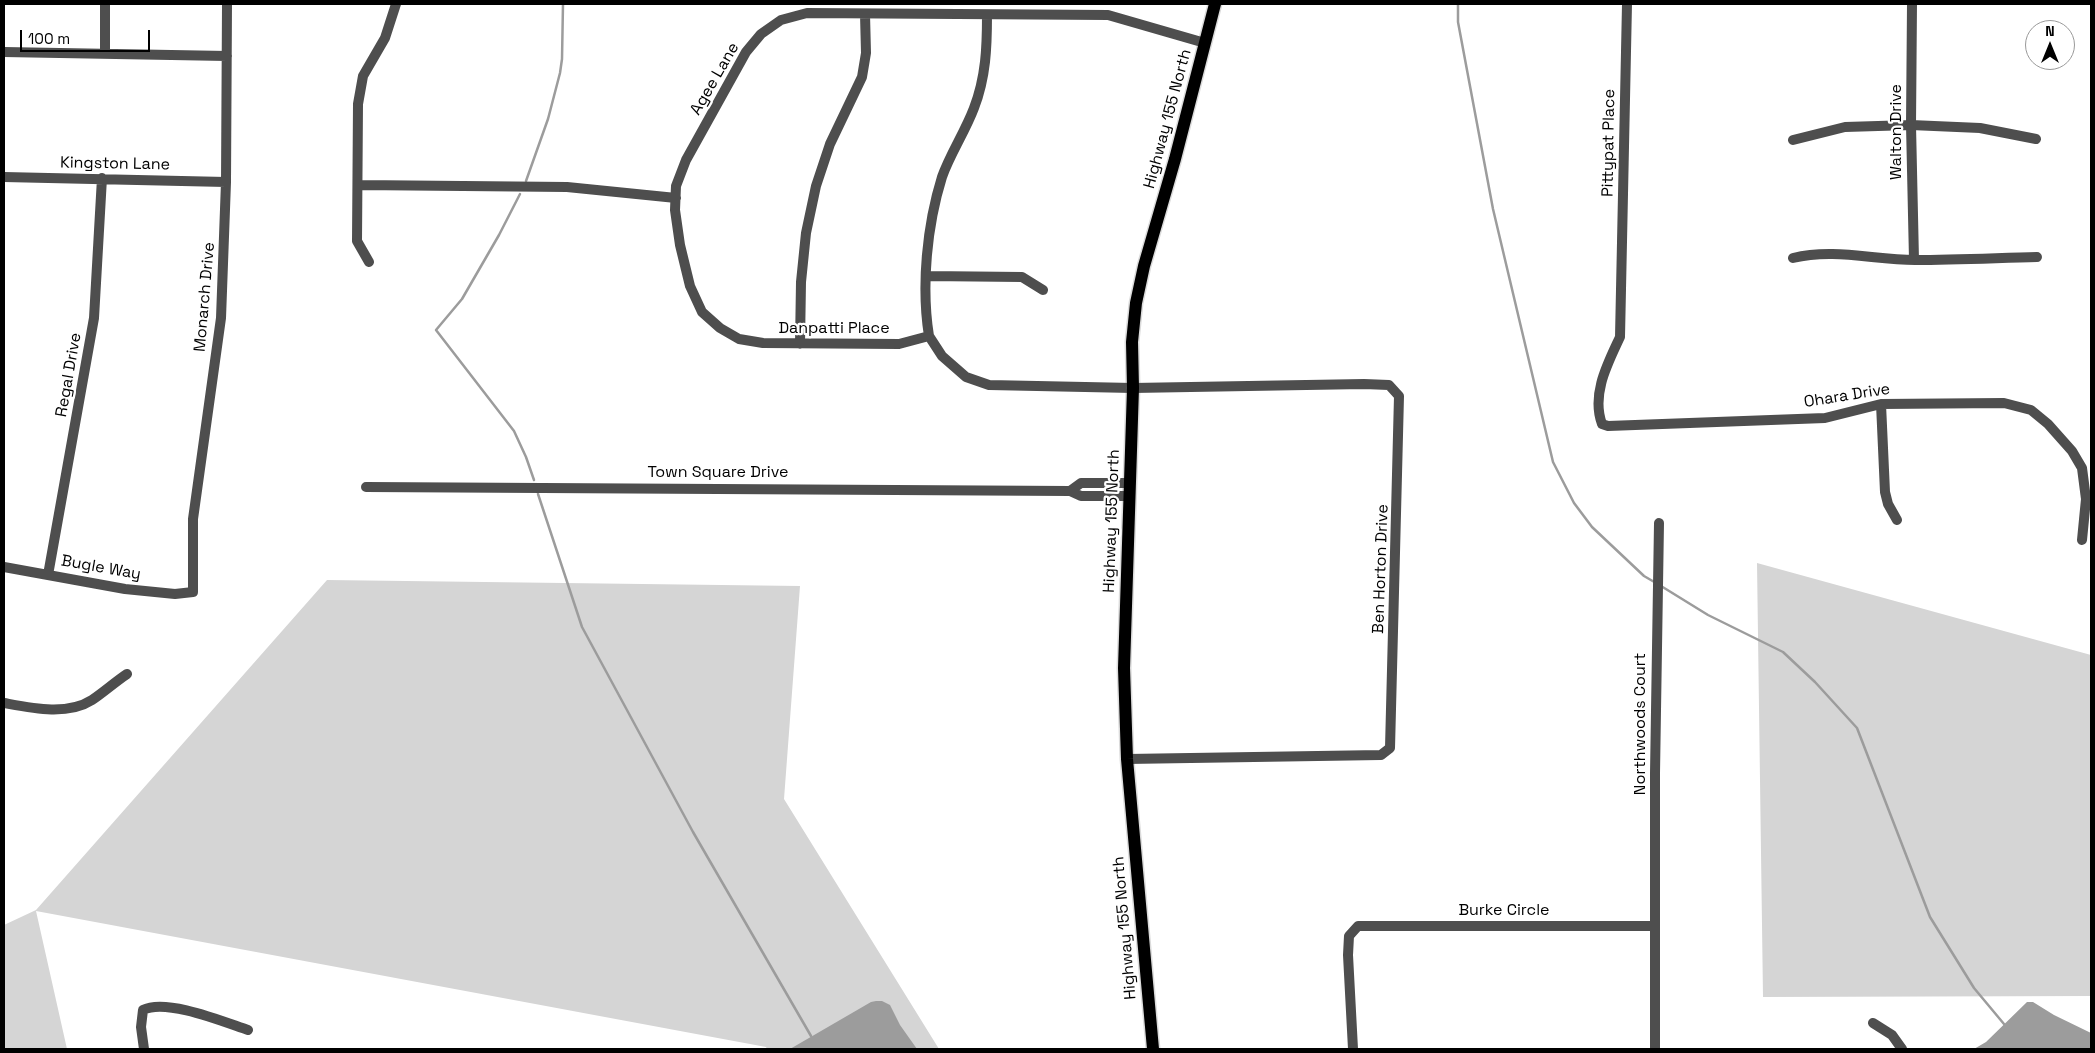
<!DOCTYPE html>
<html>
<head>
<meta charset="utf-8">
<style>
	body { margin:0 }
	#map { position:relative; width:2095px; height:1053px; overflow:hidden; background:#fff; font-family:"Space Grotesk",sans-serif }
	canvas { display:block }
	.frame { position:absolute; inset:0; border:5px solid #000; pointer-events:none }
	.north { position:absolute; left:2025px; top:20px; width:50px; height:50px; box-sizing:border-box; background:#fff; border:1px solid #999; border-radius:50%; rotate:0deg; font-size:14px; font-weight:700; line-height:20px; text-align:center; color:#000 }
	.north::after { content:''; display:block; margin:auto; width:18px; height:22px; background:#000; clip-path:polygon(50% 0,100% 100%,50% 72%,0 100%) }
	.scale { position:absolute; left:20px; top:30px; width:130px; height:22px; box-sizing:border-box; border:2px solid #000; border-top:0; padding-left:6px; font-size:15px; line-height:18px; white-space:nowrap; color:#000; -webkit-text-stroke:4px #fff; paint-order:stroke }
</style>
</head>
<body>
<div id="map">
<canvas width="2095" height="1053"></canvas>
<div class="frame"></div>
<div class="north">N</div>
<div class="scale">100 m</div>
</div>
<script>
const ctx = document.querySelector('canvas').getContext('2d');
ctx.lineJoin = 'round';
function fill(path, color) { ctx.fillStyle = color; ctx.fill(path, 'evenodd'); }
function stroke(path, color, width, dash) { ctx.strokeStyle = color; ctx.lineWidth = width; ctx.lineCap = dash ? 'butt' : 'round'; ctx.setLineDash(dash || []); ctx.stroke(path); }
function label(font, color, halo, rows, align = 'center') {
  ctx.font = font + ' "Space Grotesk",sans-serif'; ctx.lineWidth = 4.5; ctx.setLineDash([]); ctx.textBaseline = 'middle'; ctx.strokeStyle = halo; ctx.fillStyle = color; for (const [text, x, y, turn = 0] of rows) {
    ctx.save(); ctx.translate(x, y); ctx.rotate((+turn || 0) * Math.PI / 180); ctx.textAlign = isNaN(turn) ? turn : align; if (halo) ctx.strokeText(text, 0, 0); ctx.fillText(text, 0, 0); ctx.restore();
  }
}
const green = new Path2D(`
	M1757 563 2091 655V996L1763 997Z
	M327 580 800 586 784 799 939 1049H767L766 1047 36 911 67 1049H4V925L36 910Z`);
const water = new Path2D(`
	M876 1001H882L890 1005 900 1025 917 1049H790L871 1002Z
	M2027 1002H2033L2054 1015 2091 1033V1049H1974L1986 1042Z`);
const stream = new Path2D(`
	M1458 4V22L1493 209 1553 462 1574 503 1592 527 1644 576 1656 583
	M526 181 548 119 560 73 562 59 563 4
	M520 194 499 235 462 299 436 330 514 431 526 457 534 480
	M538 494 582 627 693 832 811 1036
	M1661 586 1708 615 1783 652 1815 682 1857 728 1930 917 1974 988 2004 1024`);
const minor = new Path2D(`
	M1627 4 1620 337C1608 363 1591 394 1602 424L1608 426 1825 418 1881 404 2004 403 2031 410 2048 424 2072 451 2082 468 2086 499 2082 540
	M1912 4 1911 125 1914 260
	M4 52 227 56
	M105 53V4
	M1793 140 1845 127 1911 125 1980 128 2036 139
	M4 177 226 182
	M359 185 567 187 676 198
	M1793 258C1834 248 1874 260 1915 260 1956 260 1996 258 2037 257
	M369 262 357 241 358 104 363 76 385 38 396 4
	M927 276 1022 277 1043 290
	M929 336C921 286 927 225 942 177 950 154 965 132 974 108 986 77 987 47 987 15
	M800 344 801 282 806 233 816 186 830 144 862 77 866 53 865 14
	M1881 404 1885 492 1888 504 1897 520
	M366 487 1070 491 1081 496H1129
	M1070 491 1081 483H1129
	M4 567 125 589 175 594 193 592V519L221 318 226 182 227 4
	M48 575 94 318 102 178
	M4 703C31 708 67 716 92 700 104 692 115 682 127 674
	M1127 759 1381 755 1390 748 1399 396 1389 385 1364 384 1133 388 989 385 966 377 942 356 929 336 899 344 763 343 739 339 720 328 702 312 690 286 680 245 675 210 676 186 686 160 746 52 761 34 781 20 807 13 1108 15 1205 43
	M1873 1023 1892 1035 1902 1049
	M144 1049 141 1027 143 1010C166 998 224 1022 248 1030
	M1353 1049 1348 955 1349 936 1358 926H1654
	M1655 1049V773L1659 523`);
const major = new Path2D(`
	M1153 1049 1127 759 1124 668 1133 388 1132 342 1136 303 1144 266 1175 159 1215 4`);
const streetNames = [
	["Agee Lane",715,79,-60],
	["Highway 155 North",1168,119,-75],
	["Walton Drive",1897,132,-90],
	["Pittypat Place",1609,143,-89],
	["Kingston Lane",115,164,1],
	["Monarch Drive",205,297,-85],
	["Danpatti Place",834,329],
	["Regal Drive",69,375,-80],
	["Ohara Drive",1847,396,-9],
	["Town Square Drive",718,473],
	["Highway 155 North",1112,521,-88],
	["Bugle Way",101,568,10],
	["Ben Horton Drive",1381,569,-88],
	["Northwoods Court",1641,724,-90],
	["Burke Circle",1504,911],
	["Highway 155 North",1125,928,-95]
];
fill(green, '#d5d5d5');
fill(water, '#9c9c9c');
stroke(stream, '#9c9c9c', 2.5);
stroke(major, '#dbdbdb', 15);
stroke(minor, '#4e4e4e', 10);
stroke(major, '#000', 12);
label('16px', '#000', '#fff', streetNames);
</script>
</body>
</html>
